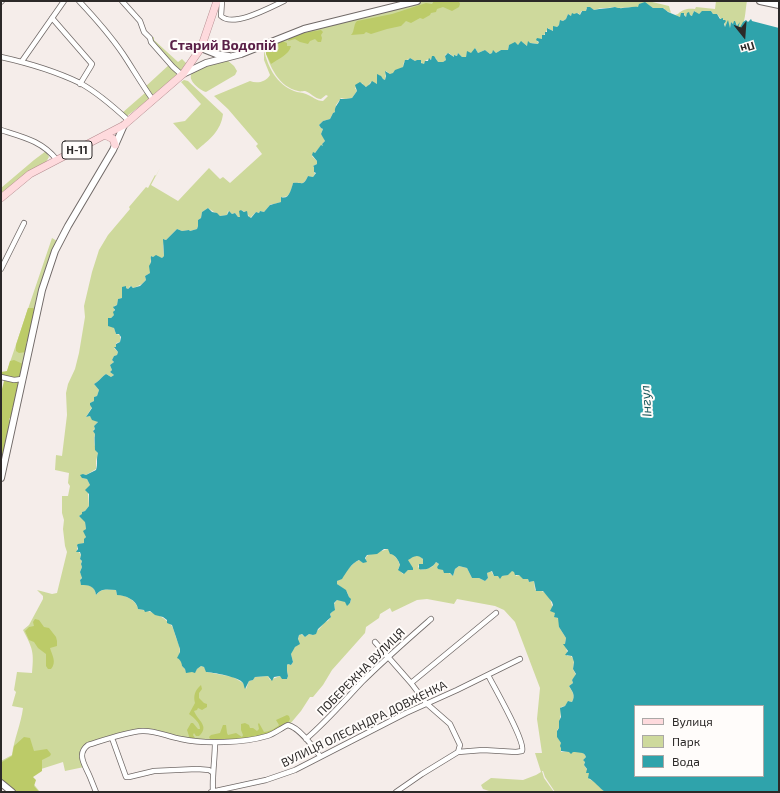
<!DOCTYPE html>
<html>
<head>
<meta charset="utf-8">
<style>
	body { margin:0 }
	#map { position:relative; width:780px; height:793px; overflow:hidden; background:#f5edea; font-family:"Exo 2",sans-serif }
	canvas { display:block }
	.frame { position:absolute; inset:0; border:2px solid #2c2928; pointer-events:none }
	.legend { position:absolute; left:634px; top:705px; width:130px; height:72px; box-sizing:border-box; background:#fffcfa; border:1px solid #aba8a6; margin:0; padding:5px 7px; list-style:none; font-size:12px; color:#2c2928 }
	.legend li { display:flex; align-items:center; gap:8px; height:20px }
	.legend b { width:20px; border:1px solid #aba8a6 }
	.north { position:absolute; left:724px; top:16px; width:40px; height:40px; -webkit-text-stroke:3px #fffcfa; paint-order:stroke; rotate:163deg; font-size:11px; font-weight:700; line-height:16px; text-align:center; color:#2c2928 }
	.north::after { content:''; display:block; margin:auto; width:14px; height:18px; background:#2c2928; clip-path:polygon(50% 0,100% 100%,50% 72%,0 100%) }
</style>
</head>
<body>
<div id="map">
<canvas width="780" height="793"></canvas>
<div class="frame"></div>
<ul class="legend">
<li><b style="height:5px;background:#fedadd"></b>Вулиця</li>
<li><b style="height:11px;background:#ced99c"></b>Парк</li>
<li><b style="height:11px;background:#2fa3ab"></b>Вода</li>
</ul>
<div class="north">Пн</div>
</div>
<script>
const ctx = document.querySelector('canvas').getContext('2d');
ctx.lineJoin = 'round';
function fill(path, color) { ctx.fillStyle = color; ctx.fill(path, 'evenodd'); }
function stroke(path, color, width, dash) { ctx.strokeStyle = color; ctx.lineWidth = width; ctx.lineCap = dash ? 'butt' : 'round'; ctx.setLineDash(dash || []); ctx.stroke(path); }
function label(font, color, halo, rows, align = 'center') {
  ctx.font = font + ' "Exo 2",sans-serif'; ctx.lineWidth = 4; ctx.setLineDash([]); ctx.textBaseline = 'middle'; ctx.strokeStyle = halo; ctx.fillStyle = color; for (const [text, x, y, turn = 0] of rows) {
    ctx.save(); ctx.translate(x, y); ctx.rotate((+turn || 0) * Math.PI / 180); ctx.textAlign = isNaN(turn) ? turn : align; if (halo) ctx.strokeText(text, 0, 0); ctx.fillText(text, 0, 0); ctx.restore();
  }
}
const green = new Path2D(`
	M425 1H648L669 6 671 13 665 10 664 8H653L647 4 638 7 617 8 615 7 607 8H601L594 10 586 8V11H581L580 15 578 13 571 16 568 14 566 19 563 21 561 20 559 25 552 31 548 28 542 39 537 41 539 43 538 44 532 43 527 46 522 42 518 45H509L508 50H501L496 53 493 51 492 53 490 54 485 50 478 53 475 48 473 53H467L466 58 462 57 458 53 457 56 455 55 454 57 449 53 445 55 446 60 443 62H437L436 58 426 60 424 64H422L420 60 415 61 410 58 404 62 403 67 393 74H390L386 71 385 80 383 79 379 75 377 84 371 82 367 87 364 86 362 83 355 88 357 91 352 98 345 99 341 98 336 105 335 112 333 113 330 119 323 121 319 125 321 128 323 129 321 134 323 136 325 141 322 144 323 146 320 147 312 156 317 161V164L313 166 314 167V172L315 174 313 177 308 176C303 187 301 182 293 183 291 191 290 198 281 197V202L274 204H271L264 212 260 211 259 213 256 212 250 218 247 213 241 210 240 217H238L235 213 232 214 228 211 227 215 220 216 208 208 202 212 201 218 198 220V226L197 229 190 231 189 230 182 231 177 229 166 240 164 239 163 246 164 256 162 258 155 256 153 257 151 256 150 273 145 276 146 280 142 284 134 288 130 286 128 289 126 288V286L122 288V298L118 299 117 305 114 306V315L111 318H108V321L114 328 116 334 120 335V342L116 343V347L114 348 118 352 117 355 114 356 112 360 114 362 110 365 112 370 110 372 114 375 111 377 106 374C101 377 100 381 94 384L99 390 97 396 94 397V401L90 403V405L92 407 86 417 90 416 98 422 94 426 95 429 93 430 95 434C93 439 95 450 98 453L96 461V469L86 475 83 474 82 478 87 479 90 485 88 493 89 506 85 511 82 512V515L79 516 85 521 86 529 84 532 86 536 85 539H84V543L77 545V551C80 553 82 555 80 559L82 561 81 563 82 567 80 572 82 577 80 580 81 584C89 585 95 586 96 595 103 587 108 590 116 590L117 595C125 594 137 601 138 609 152 612 161 614 171 625 174 628 175 636 177 640 180 647 181 651 178 658L180 659 182 663V666L185 669 186 672H195L197 669 201 666 204 667 207 672 233 677 243 683 246 689 249 681 253 680 255 677 268 676 270 680 280 676 287 679 288 676 287 671V665L288 664 291 665 293 662 291 654 292 650 297 645 299 635 301 634 305 637 309 634 313 635C316 632 323 626 324 622L328 621 331 616 330 614 335 609 334 604 337 600H342L349 604 350 603 351 600 349 597 347 592 337 584V581L342 578 344 573 355 562 360 560 363 563 366 559V557L368 555 388 549 398 560 400 566 398 569 403 574 408 570 413 569 407 560C413 556 421 552 424 562L423 564H419L418 567 422 570 432 567 436 562 439 564 437 567C442 570 449 572 453 576L455 569 459 566 467 568 472 578H479L485 581 488 578 487 573 491 571 494 576C501 576 506 577 511 571H514L516 576 519 575 528 579 529 582 534 581 535 590C538 591 542 590 545 593 553 598 550 607 556 614L554 616 559 619V627L566 638C564 647 568 649 567 656H571L574 660 573 669 576 675 572 680 573 683 569 686C572 692 576 695 572 702L569 701 565 706 561 707C561 715 559 721 559 728L557 730V736L561 743V752C566 751 577 751 581 752 584 753 585 755 586 757L583 760 585 761 584 765 589 773V779L595 782 605 792H555L545 777 543 771H542L544 778 554 792H492L483 789 481 785 491 778 523 780 536 775 541 772 535 753H542L537 719 540 688 515 622 504 610 495 606 457 599 454 604 427 599 417 600 392 612 390 608 380 614 379 618 366 627 365 633 332 670 323 685 313 697H310L301 711 290 724 282 728 232 741 195 740 142 730 83 747 84 767 65 771 63 762 38 770 24 772 40 792H15L1 781V761L12 755C14 739 21 724 23 708L12 706 16 692 14 690 17 672 32 673C34 652 33 649 23 630L29 625 43 599V596L37 590 52 594 57 593 67 552 65 546 63 529 64 520 62 513V496H68L70 486 68 483 69 473 55 470 56 455 62 456 67 415 66 393 68 384 75 369 79 353 85 317 84 306 92 272 99 250 108 235 130 209 129 207 146 187 148 188 155 175 156 176 160 168 151 185 178 201 209 168 220 179 223 177 230 183 262 154 256 146 258 144 228 109 214 96 250 81C257 84 266 82 270 75L264 60V50C268 68 277 84 294 91 298 93 302 92 306 94 312 96 316 101 323 101L328 96 326 95 321 99C315 99 310 92 305 91 303 91 300 92 298 91 279 87 269 66 265 49L267 46 304 31Z
	M716 1H747C745 11 746 23 739 30L736 23 733 24 731 22 730 28 727 23 725 27 724 20 721 19 717 14H713L711 11 701 12 699 14H696L695 11 693 12V16L687 14 686 17 684 14 680 17 675 15 678 14C682 9 689 8 695 9L696 7 715 9Z
	M154 37V40L178 62 182 59 187 64 180 72 152 42V38Z
	M227 60 234 66 237 71 235 75 206 92C202 91 194 85 192 81 184 66 219 62 227 60Z
	M170 64 179 73 156 93 152 95 145 87Z
	M184 80 188 81 223 114C221 131 209 140 197 150L173 123 185 121 201 104 181 82Z
	M145 93 148 97V100L127 116 122 113Z
	M46 151 49 157 46 162 31 170 1 194V188L34 160Z
	M52 238 57 241V243L21 375 18 378 5 377Z`);
const forest = new Path2D(`
	M434 1H459L460 4 459 7 452 11 443 7 437 9 436 12 431 13 430 15 423 19 420 18 411 23 406 21 401 26 387 29 371 34 366 32 364 34 351 35C355 31 353 25 357 21L392 14 426 3 432 4Z
	M321 30 323 32 321 35 322 38 321 42H318L315 39 310 41 308 44 300 42 295 39 288 41 289 39 303 33Z
	M282 41 287 43V46H291C289 55 278 59 271 64L266 54V49L269 46H273L274 48 269 50 274 52 279 49 278 43Z
	M28 308H33L35 309 29 338 26 343 27 347 26 352 19 353 16 351V345Z
	M14 360 23 364 21 375C15 380 8 377 1 376V372L7 371 10 361Z
	M4 381 19 382 14 406 12 408V416L9 419 11 422 1 468V393Z
	M35 619 39 620 44 627 49 628 56 637 57 641V646L50 648C52 655 57 662 51 669H48L46 666V654L38 648 34 642 29 640 25 631 29 627 34 626 33 622Z
	M201 685 202 689 199 693V698L204 703 207 704V707L202 710 198 708 197 710 194 711C198 721 210 726 199 736H196L194 733 193 735 195 738 194 739H190L187 730 191 723H193L198 729H200C200 722 194 718 189 714L195 703C193 696 195 690 201 685Z
	M287 715 289 716 290 719 287 725 263 736 231 740 210 739 209 737 211 735 220 733 223 725H226L227 733 228 735 236 733 242 737 243 735 241 730V724L245 723 249 725 250 728H253L257 731 259 729 258 724 259 723 264 732C269 732 276 728 279 725L276 720Z
	M24 737 30 738 34 751 47 749 51 754 50 756 42 760V771L33 777 36 780 34 786 39 792H16L1 779 2 762 12 756 14 746Z`);
const water = new Path2D(`
	M645 2 653 8H663L668 12 680 17 681 13H684V15L686 17 687 13 689 12 690 15 692 16 694 11 699 14 702 11H711L713 14H717L720 19 723 18V20H725L726 21 724 24 725 27 728 20 730 28 731 22 733 24 734 21H735L737 26 740 22 738 28 739 29 743 22 746 20 748 22 751 19 752 21 779 28V792H605C599 788 595 781 588 778L589 773H586L587 769 584 765 585 762 583 760 586 757C584 751 578 753 573 752L571 754 569 752 561 751V748L560 746 561 743 557 737V731L559 728V721L561 717 560 708 565 706 568 701 572 702C576 695 572 691 569 686L573 683 572 680 576 674 573 669 574 662 572 656 565 655 568 651 563 644H565L566 638 559 627 558 618 554 617 555 613 550 611 553 605 552 602 543 591H536L534 581 529 582 528 579H523L519 575H515L514 572 512 571 508 575 502 576 500 579 498 576H494L492 571 487 573 488 578 485 581 479 578H472L467 568 459 566 455 569 453 576 450 573H444L443 570 438 569 437 567 439 564 436 562C433 567 426 571 419 569V564H423V559C417 553 413 557 408 560L413 568V570H408L404 574 398 570 400 565C399 561 395 554 390 554L388 549H384L377 554 367 555 365 558 367 562 363 563 359 560C351 563 346 573 342 579L337 581V584L346 590 349 597 351 599 350 603 347 606 345 602 337 600 334 603 335 610 332 612 330 614 331 617 318 629 316 634 313 635 309 634 305 637 302 634 299 635 298 639 300 644 295 647 291 654 293 662 291 665 288 664 287 665V671L288 676 287 679H282L280 676 274 677 272 681 268 676 255 677 253 680 249 681 245 689C244 687 244 685 243 683 240 677 211 672 206 672L204 667 201 666 197 669 195 673 192 672 186 673 185 669 182 666C182 663 180 659 177 658L180 652V649L172 625 167 623V620L163 617 155 615 150 611 145 612 144 610 138 609C137 600 125 595 117 595L116 590C109 590 102 587 96 595 95 586 89 585 81 585L80 580 82 578 80 572 82 567 81 564 82 561 80 559 81 555 80 552H76L78 549 77 545 78 544 84 543V539L86 537 83 531 86 529 85 522 79 516 82 514V512L85 511 89 506V494L85 490 90 485 87 479 82 478 80 475 83 474 86 475 96 470C98 464 96 459 98 453L95 450C95 444 94 439 95 434L93 431 95 429 94 426 98 422 92 420 90 416 86 417 92 408 90 405V403L94 401V397L97 396 99 390 94 384C100 381 101 377 106 374L111 377 114 375 110 372 112 370 110 365 114 362 112 360 114 356 117 355 118 352 114 347H116V344L120 342 121 337 119 334H116L114 328 108 326V318H111L114 315 113 312 115 310 113 307 117 305 118 299 122 298V287L126 286V288L128 289 131 286 133 288 140 286 146 280 145 276 150 273 149 266C153 260 150 261 151 256L153 257 156 255 162 258 164 256 163 239 166 240 177 229 182 231 189 230 190 231 197 229 198 226V220L201 218 202 212 208 208 212 212 217 213 220 216 227 215 229 211 232 214 235 213 238 217H240L239 211 241 210 244 212 247 211 248 216 251 218 256 212 259 213 260 211 264 212 270 205 281 202V197C289 200 291 190 293 183 302 182 303 187 308 176L313 177 316 173 314 172V167L313 166 317 164V161L312 155 313 152 315 153 321 145 323 146 322 144 325 141 321 134 323 129 321 128 319 125 323 121 330 119 333 113 335 112C334 106 339 104 340 99H345L352 98 357 91 355 85 360 82 366 87 370 84 372 81 377 84V74L381 76 383 79 385 80 386 76 385 71 390 74 393 73 395 70 403 67 405 60H408L410 58 415 61 417 60H421V63L424 64 425 61H428L429 58 431 60 432 56H434L438 62H443L446 60 445 56 448 53 454 57V55L457 56 458 53 462 57H466L467 51 471 53 475 48 478 53 485 50 490 54 492 53 493 50 496 53 501 50H508L509 45 515 42 518 45 521 41 527 46 528 41 530 43 538 44 539 42 536 40 537 38 542 39V35H545V32H547V28L553 31V26L557 27 559 25 560 20 563 21 566 19 568 14 571 16 572 13 574 14 577 13 580 15 582 11H586L587 7H590L594 10C601 8 608 9 615 7 621 10 631 6 638 7L639 4ZM635 706H763V776H635Z`);
const street = new Path2D(`
	M79 1C95 18 110 35 123 54 133 69 142 85 153 100
	M122 1 140 21 144 32 150 38 151 42 173 67 182 75
	M222 1 221 16C233 28 271 7 284 1
	M1 2 2 1
	M52 18 92 64 91 66 80 84
	M1 57C28 63 55 71 80 83 98 93 114 107 129 121
	M22 61 64 1
	M1 130C23 137 42 141 57 160
	M1 269 24 223
	M1 377 14 380 22 379
	M375 642 411 683 426 703 450 724 460 745 458 752
	M411 683 496 613
	M112 738 126 777H129L154 771 197 769 209 770 212 772
	M306 739C327 721 344 701 362 682 384 660 407 640 431 619
	M213 791C212 775 215 759 215 742
	M96 792C94 787 92 782 90 777 85 765 76 754 88 745 104 740 126 732 142 731 155 730 168 737 181 739 204 744 244 743 267 736 274 734 281 728 288 725 300 728 313 747 320 756
	M211 792 266 780 295 770 406 713 457 690 520 659
	M396 792 422 774 458 752 483 750 516 752 522 751C526 742 494 687 488 675`);
const secondary = new Path2D(`
	M760 1 779 5
	M201 48 216 54 229 56
	M183 74 206 63 241 54 304 29 417 1
	M1 478 42 290 55 251 68 226 113 150 124 125
	M1 783 12 792`);
const primary = new Path2D(`
	M105 135 113 139 115 145
	M1 198 30 174 124 125 183 74 201 48 217 1`);
const shields = [
	[77,150,30]
];
const shieldNames = [
	["Н-11",77,150]
];
const streetNames = [
	["ПОБЕРЕЖНА ВУЛИЦЯ",361,672,-45],
	["ВУЛИЦЯ ОЛЕСАНДРА ДОВЖЕНКА",364,724,-26]
];
const waterNames = [
	["Інгул",646,401,-94]
];
const quarterNames = [
	["Старий Водопій",223,45]
];
fill(green, '#ced99c');
fill(forest, '#bccb68');
fill(water, '#2fa3ab');
stroke(street, '#706967', 6);
stroke(secondary, '#706967', 8);
stroke(primary, '#b48c8f', 8);
stroke(street, '#fff', 4.5);
stroke(secondary, '#fff', 6);
stroke(primary, '#fedadd', 7);
for (const [x, y, w] of shields) { const box = new Path2D(); box.roundRect(x - w / 2, y - 9, w, 18, 3); ctx.fillStyle = '#fffcfa'; ctx.fill(box); stroke(box, '#2c2928', 1); }
label('bold 11px', '#2c2928', null, shieldNames);
label('12px', '#2c2928', '#fffcfa', streetNames);
label('italic 13px', '#18575b', '#fffcfa', waterNames);
label('bold 14px', '#5a1f47', '#fffcfa', quarterNames);
</script>
</body>
</html>
